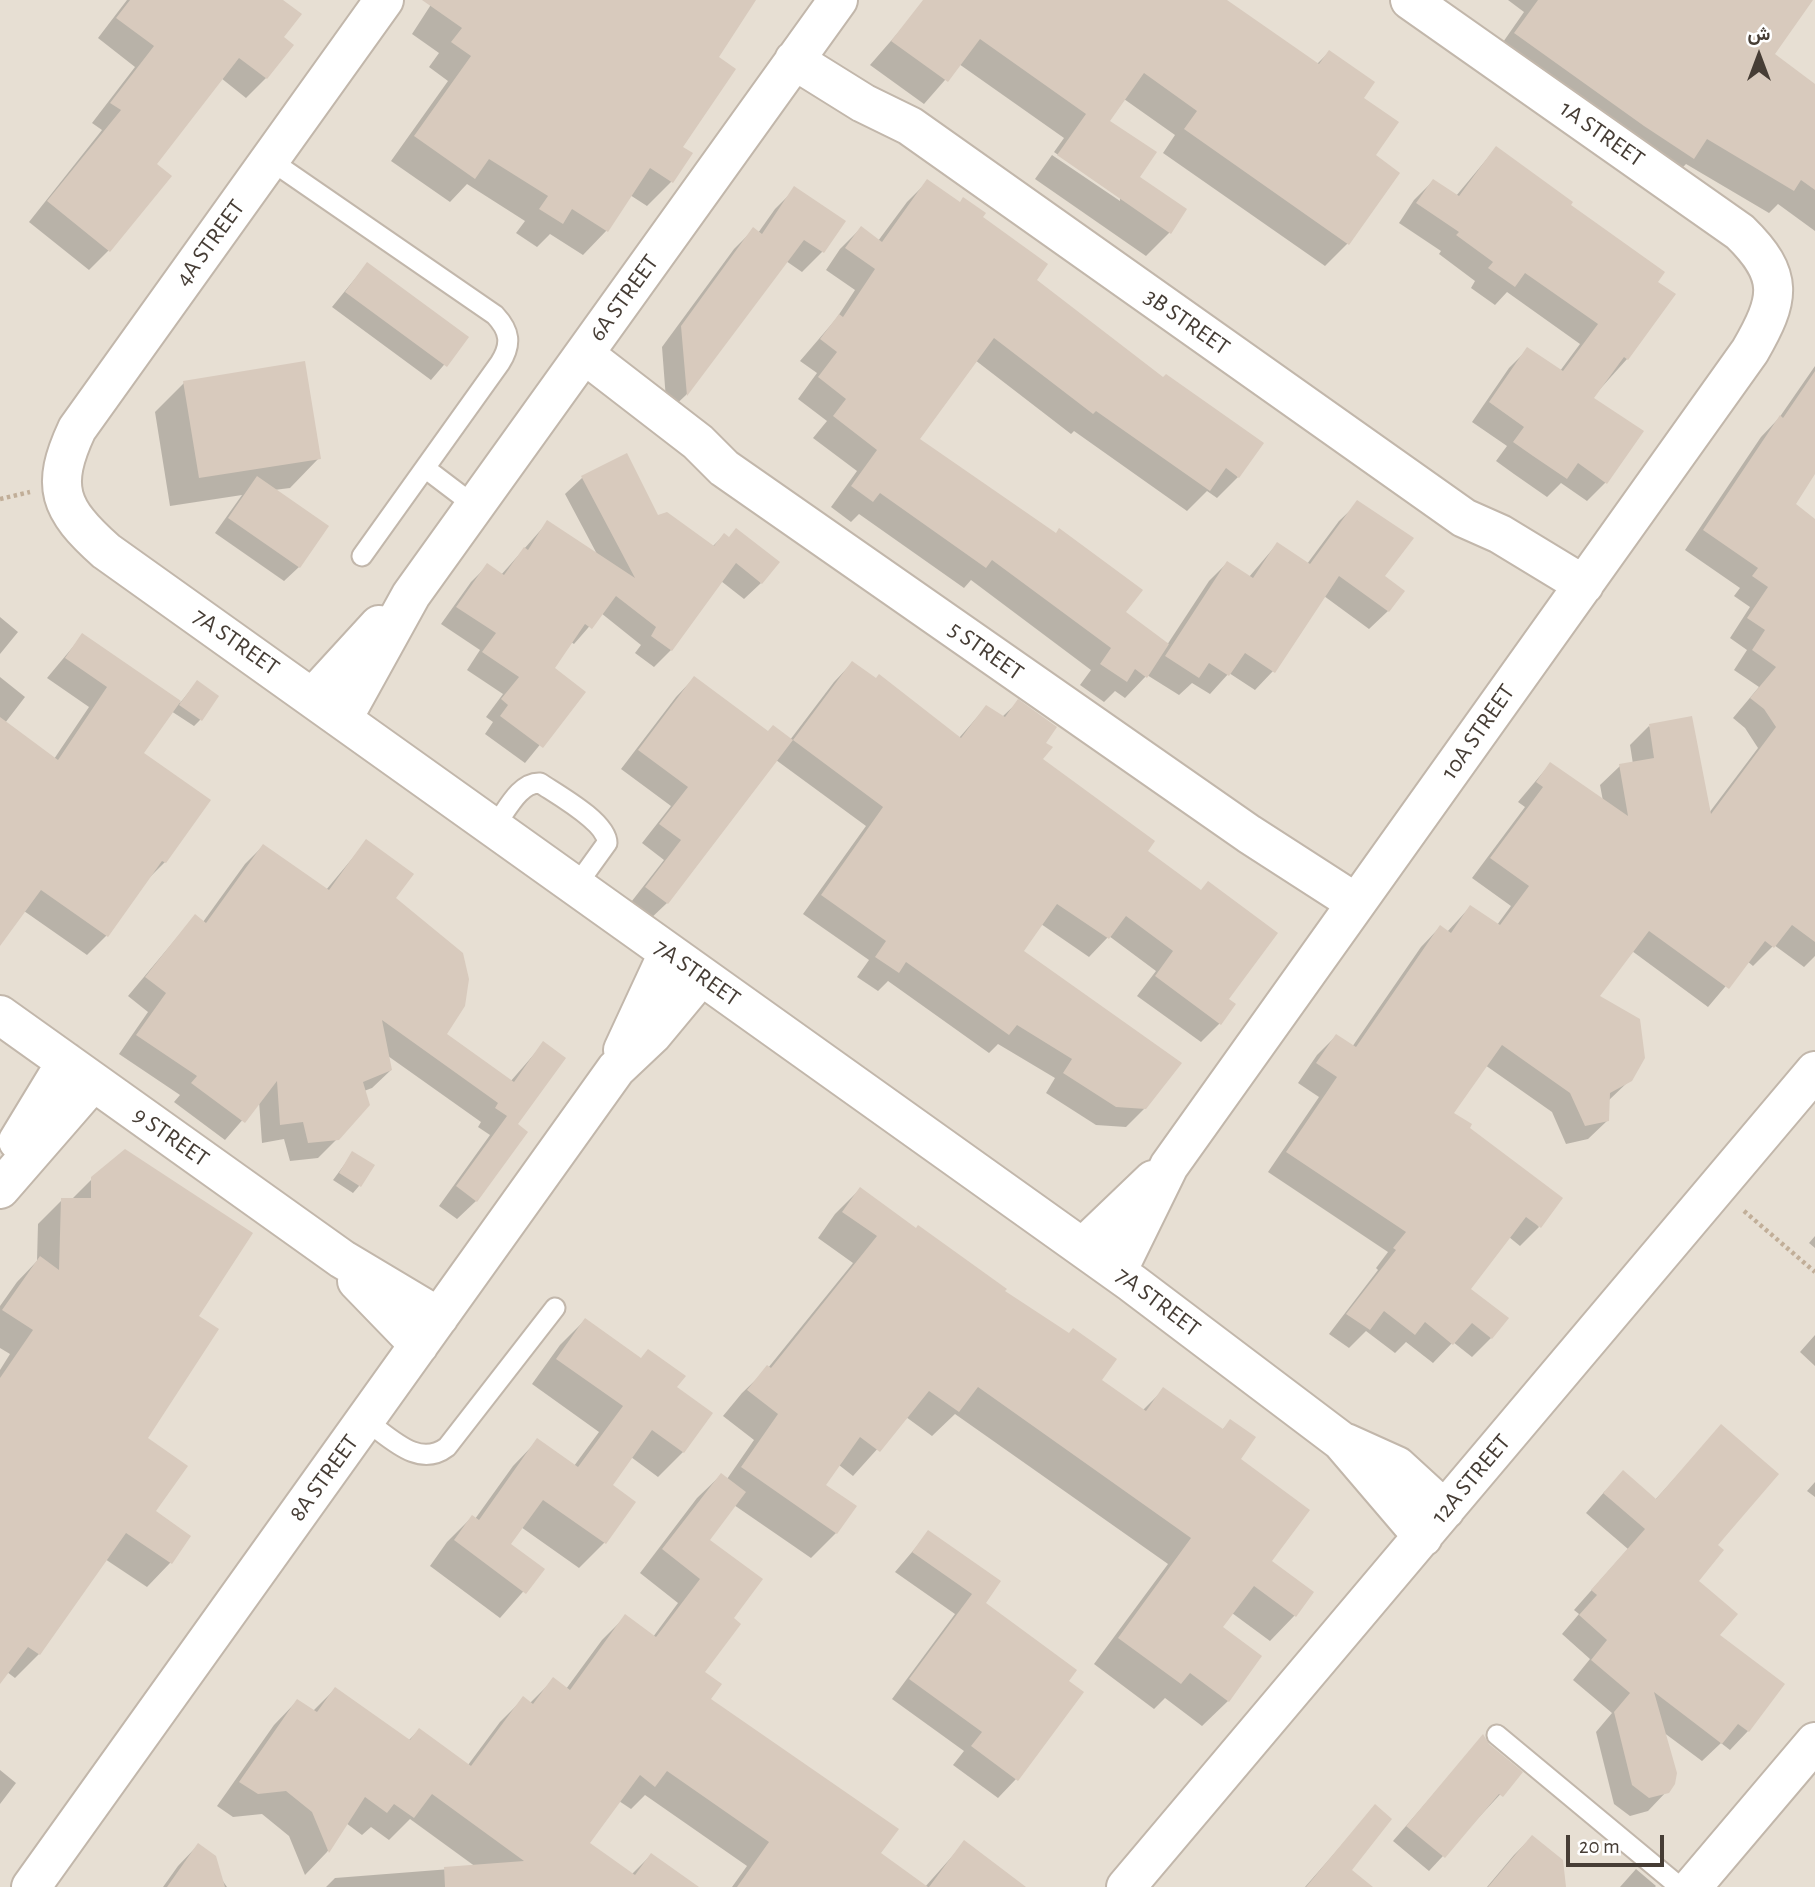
<!DOCTYPE html>
<html>
<head>
<meta charset="utf-8">
<style>
	body { margin:0 }
	#map { position:relative; width:1815px; height:1887px; overflow:hidden; background:#f3ede5; font-family:"Alegreya Sans",Vazirmatn,sans-serif }
	canvas { display:block }
	.north { position:absolute; left:1724px; top:21px; width:70px; height:70px; -webkit-text-stroke:5px #fff; paint-order:stroke; rotate:0deg; font-size:19px; font-weight:700; line-height:28px; text-align:center; color:#463d35 }
	.north::after { content:''; display:block; margin:auto; width:24px; height:32px; background:#463d35; clip-path:polygon(50% 0,100% 100%,50% 72%,0 100%) }
	.scale { position:absolute; left:1566px; top:1835px; width:98px; height:32px; box-sizing:border-box; border:4px solid #463d35; border-top:0; padding-left:9px; font-size:21px; line-height:24px; white-space:nowrap; color:#463d35; -webkit-text-stroke:5px #fff; paint-order:stroke }
</style>
</head>
<body>
<div id="map">
<canvas width="1815" height="1887"></canvas>
<div class="north">ش</div>
<div class="scale">20 m</div>
</div>
<script>
const ctx = document.querySelector('canvas').getContext('2d');
ctx.lineJoin = 'round';
function fill(path, color) { ctx.fillStyle = color; ctx.fill(path, 'evenodd'); }
function stroke(path, color, width, dash) { ctx.strokeStyle = color; ctx.lineWidth = width; ctx.lineCap = dash ? 'butt' : 'round'; ctx.setLineDash(dash || []); ctx.stroke(path); }
function label(font, color, halo, rows, align = 'center') {
  ctx.font = font + ' "Alegreya Sans",sans-serif'; ctx.lineWidth = 6; ctx.setLineDash([]); ctx.textBaseline = 'middle'; ctx.strokeStyle = halo; ctx.fillStyle = color; for (const [text, x, y, turn = 0] of rows) {
    ctx.save(); ctx.translate(x, y); ctx.rotate((+turn || 0) * Math.PI / 180); ctx.textAlign = isNaN(turn) ? turn : align; if (halo) ctx.strokeText(text, 0, 0); ctx.fillText(text, 0, 0); ctx.restore();
  }
}
const residential = new Path2D(`
	M0 0H1815V1887H0Z`);
const shadow = new Path2D(`
	M127 0H277L281 37 266 78 246 98 221 78 154 164 109 250 89 270 29 222 102 130 92 123 135 67 98 38Z
	M434 0H754L717 58 681 148 690 154 671 182 647 206 630 195 607 230 583 255 550 234 537 247 516 233 525 221 467 184 450 202 391 161 448 81 429 67 439 53 412 34Z
	M944 0H1224L1316 65 1329 52 1361 98 1373 156 1348 243 1325 266 1163 153 1175 135 1124 99 1108 122 1137 178 1185 209 1169 233 1146 256 1035 179 1052 155 1120 201V197L1054 152 1064 138 959 64 924 104 870 65 910 19Z
	M1508 0H1811L1772 54 1815 86V231L1778 204 1769 213 1686 164 1669 182 1492 58 1524 12Z
	M1496 148 1569 206 1655 282 1627 359 1592 398 1606 482 1587 501 1561 483 1547 497 1514 474 1496 461 1507 446 1472 422 1509 368 1528 349 1560 371 1580 344 1507 292 1495 305 1471 288 1475 281 1439 254 1441 251 1399 223 1414 200 1433 181 1456 196Z
	M928 181 981 218 1034 281 1238 477 1217 498 1207 491 1187 511 1074 431 1071 434 975 360 917 439 1124 613 1167 645 1209 581 1227 563 1249 577 1277 544 1307 564 1339 521 1358 503 1383 576 1403 591 1388 611 1369 629 1324 596 1273 671 1255 690 1229 673 1210 694 1192 683 1179 695 1147 675 1125 698 1115 691 1104 702 1080 685 1091 670 971 580 964 588 859 514 851 522 831 507 857 471 813 438 827 421 798 399 817 373 800 361 836 319 855 290 826 270 840 249 861 228 878 241 907 202Z
	M795 189 843 221 822 252 802 272 786 261 686 395 667 413 662 347 734 249 753 230 758 233 775 209Z
	M367 264 467 338 431 380 332 307Z
	M1815 366V472L1793 504 1815 520V956L1804 967 1774 945 1753 966 1747 961 1708 1007 1632 951 1598 996 1630 1080 1608 1101V1120L1588 1139 1566 1144 1552 1112 1485 1065 1452 1113 1467 1129 1539 1227 1520 1246 1509 1237 1469 1289 1491 1338 1472 1357 1453 1342 1433 1363 1406 1342 1395 1353 1366 1331 1349 1348 1329 1334 1378 1270 1376 1268 1388 1252 1268 1172 1319 1097 1298 1083 1317 1055 1336 1036 1352 1047 1421 947 1440 927 1447 932 1470 907 1497 925 1511 906 1472 878 1525 807 1518 802 1550 764 1603 801 1600 785 1620 766 1633 764 1630 745 1649 726 1709 813 1758 748 1745 728 1733 718 1759 687 1734 670 1747 650 1730 638 1750 607 1734 596 1740 588 1685 550 1761 437 1779 418Z
	M184 383 319 458 290 488 274 490 299 567 284 581 215 533 242 495 170 506 155 412Z
	M626 455 657 517 712 547 724 535 761 583 744 599 721 581 671 650 654 667 635 653 641 645 601 613 574 644 571 642 553 668 583 692 525 763 485 734 493 722 486 717 503 694 467 670 480 650 441 624 471 582 487 566 501 575 547 523 598 556 565 494 582 478Z
	M0 617 18 632 0 654Z
	M82 636 180 703 197 682 200 720 194 726 171 711 141 754 165 862 145 882 106 936 87 955 24 911 0 943V677L25 697 5 723 54 759 89 707 47 678Z
	M852 663 959 738 986 707 1002 717 1018 702 1044 743 1041 759 1146 851 1226 999 1220 1023 1201 1042 1137 996 1156 971 1109 936 1089 957 1041 924 1022 951 1145 1108 1126 1127 1096 1125 1046 1093 1055 1078 998 1044 989 1053 888 981 878 991 857 977 869 960 803 914 866 826 776 760 667 903 648 921 628 906 664 860 642 843 671 806 621 769 676 697 694 678 767 733 790 740 834 682Z
	M366 842 393 898 444 1035 510 1082 543 1044 516 1125 526 1132 476 1201 457 1219 439 1206 490 1135 478 1127 481 1122 388 1056 391 1070 372 1088 364 1091 337 1139 318 1158 290 1161 284 1139 262 1143 259 1101 225 1140 174 1102 180 1095 119 1054 148 1012 128 996 195 916 203 922 245 864 263 846 326 890Z
	M353 1153 359 1186 353 1193 333 1180Z
	M93 1178 196 1317 146 1438 154 1512 189 1536 170 1563 147 1587 105 1559 39 1654 15 1678 7 1672 0 1681V1370L10 1354 0 1348V1306L17 1282 37 1261 38 1224 62 1200H71Z
	M860 1189 1003 1291 1099 1380 1142 1411 1163 1390 1221 1431 1231 1421 1238 1459 1270 1562 1295 1615 1270 1641 1232 1613 1221 1628 1228 1701 1202 1726 1165 1698 1154 1709 1094 1664 1168 1564 955 1414 932 1436 906 1417 853 1476 839 1465 824 1486 836 1533 811 1558 734 1505 707 1541 731 1618 702 1672 709 1699 879 1854 925 1887 964 1843 1006 1887H732L747 1866 645 1795 631 1809 619 1801 587 1844 631 1875 651 1855 696 1887H326L335 1878 476 1867 410 1819 389 1840 371 1827 362 1835 346 1823 327 1852 305 1875 289 1836 262 1814 233 1817 217 1806 274 1725 297 1701 313 1711 335 1689 408 1741 419 1730 468 1765 500 1722 523 1699 530 1703 553 1680 566 1689 602 1640 625 1617 653 1637 678 1603 640 1573 697 1498 721 1475 727 1479 754 1440 723 1416 742 1393 768 1368 853 1263 818 1238 835 1214Z
	M1815 1236V1248L1809 1243Z
	M585 1320 675 1388 683 1452 658 1477 631 1457 611 1486 634 1502 604 1543 579 1568 521 1527 509 1545 542 1570 500 1618 430 1566 447 1542 472 1517 475 1519 513 1466 537 1441 574 1466 599 1432 532 1384 560 1345Z
	M1815 1335V1366L1800 1352Z
	M1721 1427 1715 1545 1697 1581 1748 1731 1730 1750 1721 1743 1702 1761 1663 1732 1667 1791 1648 1811 1630 1816 1614 1804 1596 1732 1612 1713 1573 1680 1590 1659 1562 1634 1579 1614 1574 1610 1628 1549 1586 1513 1605 1491 1655 1500Z
	M1815 1482V1497L1807 1491Z
	M929 1532 983 1604 1067 1682 1016 1779 998 1798 953 1765 964 1751 892 1699 955 1614 895 1572Z
	M1483 1737 1488 1746 1520 1773 1429 1871 1393 1841Z
	M0 1770 16 1783 0 1804Z
	M1375 1807 1350 1870 1370 1887H1305Z
	M1532 1837 1564 1887H1487L1514 1855Z
	M198 1845 227 1887H163L178 1866Z
	M1636 1869 1656 1886 1655 1887H1620Z`);
const building = new Path2D(`
	M130 0H283L302 14 284 37 294 45 267 79 239 58 157 164 172 176 110 252 47 201 121 110 110 103 154 46 116 18Z
	M422 0H756L719 57 736 69 683 147 693 153 673 183 650 168 608 232 572 209 563 224 539 209 548 196 489 159 475 179 414 136 471 56 451 42 462 28Z
	M923 0H1227L1319 64 1329 50 1375 82 1364 98 1399 122 1376 155 1400 173 1349 245 1184 129 1197 111 1144 73 1110 121 1157 152 1140 177 1187 209 1171 234 1057 155 1086 114 980 39 948 82 891 41Z
	M1538 0H1813L1775 54 1815 84V190L1801 180 1794 191 1707 139 1694 159 1644 126 1514 33Z
	M1496 146 1573 202 1571 205 1665 272 1658 282 1676 294 1628 360 1624 357 1594 398 1644 431 1607 484 1578 463 1567 479 1533 456 1513 442 1524 427 1489 402 1527 347 1563 371 1598 324 1525 273 1515 287 1488 268 1493 262 1456 235 1459 232 1416 203 1433 179 1459 196Z
	M927 179 960 202 963 197 986 213 983 217 1048 264 1037 280 1163 377 1166 374 1264 443 1239 478 1226 468 1210 491 1096 411 1093 414 994 338 920 439 1056 533 1059 528 1143 590 1126 612 1169 644 1147 678 1135 669 1127 682 1100 664 1111 648 992 560 986 568 880 493 873 502 851 486 877 450 833 416 846 399 818 377 837 352 820 339 839 314 843 317 875 269 845 248 861 226 882 242Z
	M794 186 846 221 824 253 804 240 687 396 681 326 753 227 762 234Z
	M367 262 469 337 447 367 345 292Z
	M305 361 321 459 199 478 183 381Z
	M1815 371V474L1796 504 1815 519V942L1792 925 1774 948 1765 941 1729 989 1649 931 1600 996 1640 1019 1645 1058 1632 1081 1610 1093 1609 1121 1585 1126 1570 1093 1502 1045 1454 1113 1472 1124 1470 1128 1563 1198 1541 1228 1526 1217 1471 1289 1509 1318 1492 1339 1472 1323 1453 1345 1425 1322 1415 1335 1384 1311 1370 1330 1346 1314 1396 1250 1393 1248 1406 1232 1286 1152 1337 1077 1316 1063 1336 1034 1356 1047 1440 925 1451 933 1470 905 1500 925 1529 886 1490 858 1543 787 1536 782 1550 762 1628 816 1619 764 1654 758 1649 724 1692 716 1711 814 1776 727 1764 709 1750 698 1776 667 1752 650 1765 630 1747 618 1768 587 1752 576 1758 568 1703 530 1780 415 1783 418Z
	M627 453 658 515 667 512 714 546 724 533 729 537 736 528 780 562 762 584 736 563 672 651 651 636 656 627 616 596 592 629 585 624 555 668 586 692 543 748 500 716 508 705 501 699 519 677 482 652 496 633 456 607 487 563 504 575 524 547 528 550 547 520 635 578 581 476Z
	M257 476 329 526 300 568 228 518Z
	M1357 500 1414 538 1385 576 1405 591 1389 612 1339 576 1275 673 1245 653 1229 676 1209 663 1199 678 1165 656 1227 561 1253 578 1277 542 1310 564Z
	M82 633 181 701 144 753 211 800 166 863 162 861 108 937 41 890 0 946V717L58 760 107 687 65 658Z
	M852 661 876 678 879 674 961 738 986 705 1005 717 1018 699 1057 727 1046 743 1053 747 1043 759 1155 841 1148 851 1201 890 1208 881 1278 933 1229 999 1236 1004 1221 1025 1155 976 1173 951 1126 916 1109 939 1057 904 1024 951 1182 1063 1146 1109 1116 1107 1063 1073 1072 1059 1017 1025 1009 1035 906 962 899 973 875 957 886 941 821 895 883 807 793 740Z
	M694 676 768 731 773 725 793 740 668 904 645 887 681 840 659 824 688 787 638 750Z
	M197 680 219 696 202 721 179 705Z
	M366 839 414 874 396 898 463 953 469 979 465 1006 447 1034 514 1082 543 1041 566 1058 518 1124 528 1132 477 1202 456 1186 507 1116 495 1108 498 1103 382 1020 392 1070 363 1082 370 1105 339 1140 308 1143 303 1122 280 1125 277 1081 245 1123 191 1083 197 1076 136 1035 166 993 145 977 195 914 206 923 263 844 329 890Z
	M125 1149 253 1233 199 1316 219 1329 148 1438 188 1466 156 1511 191 1536 172 1564 126 1533 40 1655 28 1647 0 1684V1378L33 1330 2 1310 40 1256 59 1270 61 1198H91V1177Z
	M352 1151 375 1165 361 1187 339 1173Z
	M860 1187 916 1228 918 1225 1007 1289 1005 1291 1069 1333 1073 1328 1117 1359 1102 1380 1146 1411 1163 1387 1223 1429 1230 1419 1256 1437 1241 1459 1310 1510 1272 1561 1314 1592 1296 1617 1254 1586 1223 1627 1262 1656 1229 1702 1190 1673 1181 1684 1118 1638 1191 1538 978 1387 959 1412 929 1391 880 1452 860 1437 826 1485 857 1506 837 1534 741 1467 778 1414 747 1390 767 1365 771 1368 877 1236 842 1212Z
	M585 1318 641 1358 648 1349 686 1376 677 1387 713 1413 684 1453 652 1430 613 1485 636 1502 606 1544 543 1500 511 1544 545 1569 526 1594 454 1540 472 1515 479 1520 537 1438 578 1467 623 1406 556 1359Z
	M1721 1424 1779 1474 1718 1545 1724 1550 1699 1581 1738 1614 1720 1635 1785 1684 1749 1732 1738 1724 1722 1744 1654 1692 1677 1773 1675 1784 1669 1793 1649 1798 1632 1785 1614 1712 1630 1693 1591 1660 1607 1640 1579 1615 1597 1595 1591 1590 1645 1529 1603 1493 1623 1470 1656 1499Z
	M721 1473 746 1492 710 1540 763 1579 734 1618 741 1624 705 1672 722 1684 711 1699 899 1829 881 1853 928 1887H737L769 1842 667 1771 655 1787 640 1775 590 1843 635 1875 651 1853 699 1887H445L444 1867 524 1861 432 1794 414 1818 394 1804 387 1813 365 1797 329 1853 312 1812 286 1791 258 1794 239 1782 297 1699 317 1712 335 1687 410 1740 419 1728 471 1766 523 1696 533 1704 553 1677 570 1690 625 1614 656 1637 700 1579 662 1549Z
	M928 1530 1001 1581 986 1603 1077 1670 1069 1681 1084 1692 1018 1781 971 1746 982 1732 909 1679 972 1594 912 1552Z
	M1483 1734 1489 1744 1523 1772 1503 1797 1499 1794 1445 1858 1406 1826Z
	M1375 1804 1392 1819 1352 1870 1373 1887H1306Z
	M1532 1835 1563 1860 1566 1887H1488Z
	M964 1840 1026 1887H929Z
	M198 1843 216 1856 225 1887H167Z`);
const path = new Path2D(`
	M0 499 30 492
	M1744 1211 1815 1272`);
const lane = new Path2D(`
	M270 160 495 315C510 331 512 344 500 363L362 556
	M425 468 475 506
	M494 827C506 812 519 782 540 783 558 795 607 822 607 843L576 886
	M365 1420C390 1437 418 1469 447 1447L555 1308
	M1497 1735 1680 1887`);
const street = new Path2D(`
	M384 0 77 429C50 487 59 509 106 551L1132 1283 1341 1441 1423 1537
	M794 60 863 103 910 126 1464 518 1500 534 1584 585
	M584 354 698 442 724 468 1249 834 1356 903
	M313 697 379 625
	M343 718 411 595 838 0
	M0 1015 342 1259 439 1317
	M623 1050 668 953
	M18 1141 66 1062
	M0 1189 93 1082
	M1083 1247 1153 1180
	M1117 1272 1169 1166 1750 351C1780 299 1785 276 1740 232L1410 0
	M357 1281 419 1345
	M1346 1443 1397 1466 1445 1510
	M31 1887 616 1069 652 1035 701 976
	M1126 1887 1815 1071
	M1692 1887 1815 1742`);
const streetNames = [
	["1A STREET",1602,134,35],
	["4A STREET",210,243,-54],
	["6A STREET",624,298,-54],
	["3B STREET",1187,322,35],
	["7A STREET",236,642,35],
	["5 STREET",986,651,35],
	["10A STREET",1478,732,-55],
	["7A STREET",697,973,35],
	["9 STREET",171,1137,35],
	["7A STREET",1158,1302,37],
	["8A STREET",324,1478,-54],
	["12A STREET",1471,1479,-50]
];
fill(residential, '#e7dfd3');
fill(shadow, '#0003');
fill(building, '#d8cabd');
stroke(lane, '#c2b7ab', 23);
stroke(street, '#c2b7ab', 42);
stroke(path, '#c1ae98', 4.5, [3.5, 3.5]);
stroke(lane, '#fff', 19);
stroke(street, '#fff', 38);
label('24px', '#463d35', '#fff', streetNames);
</script>
</body>
</html>
